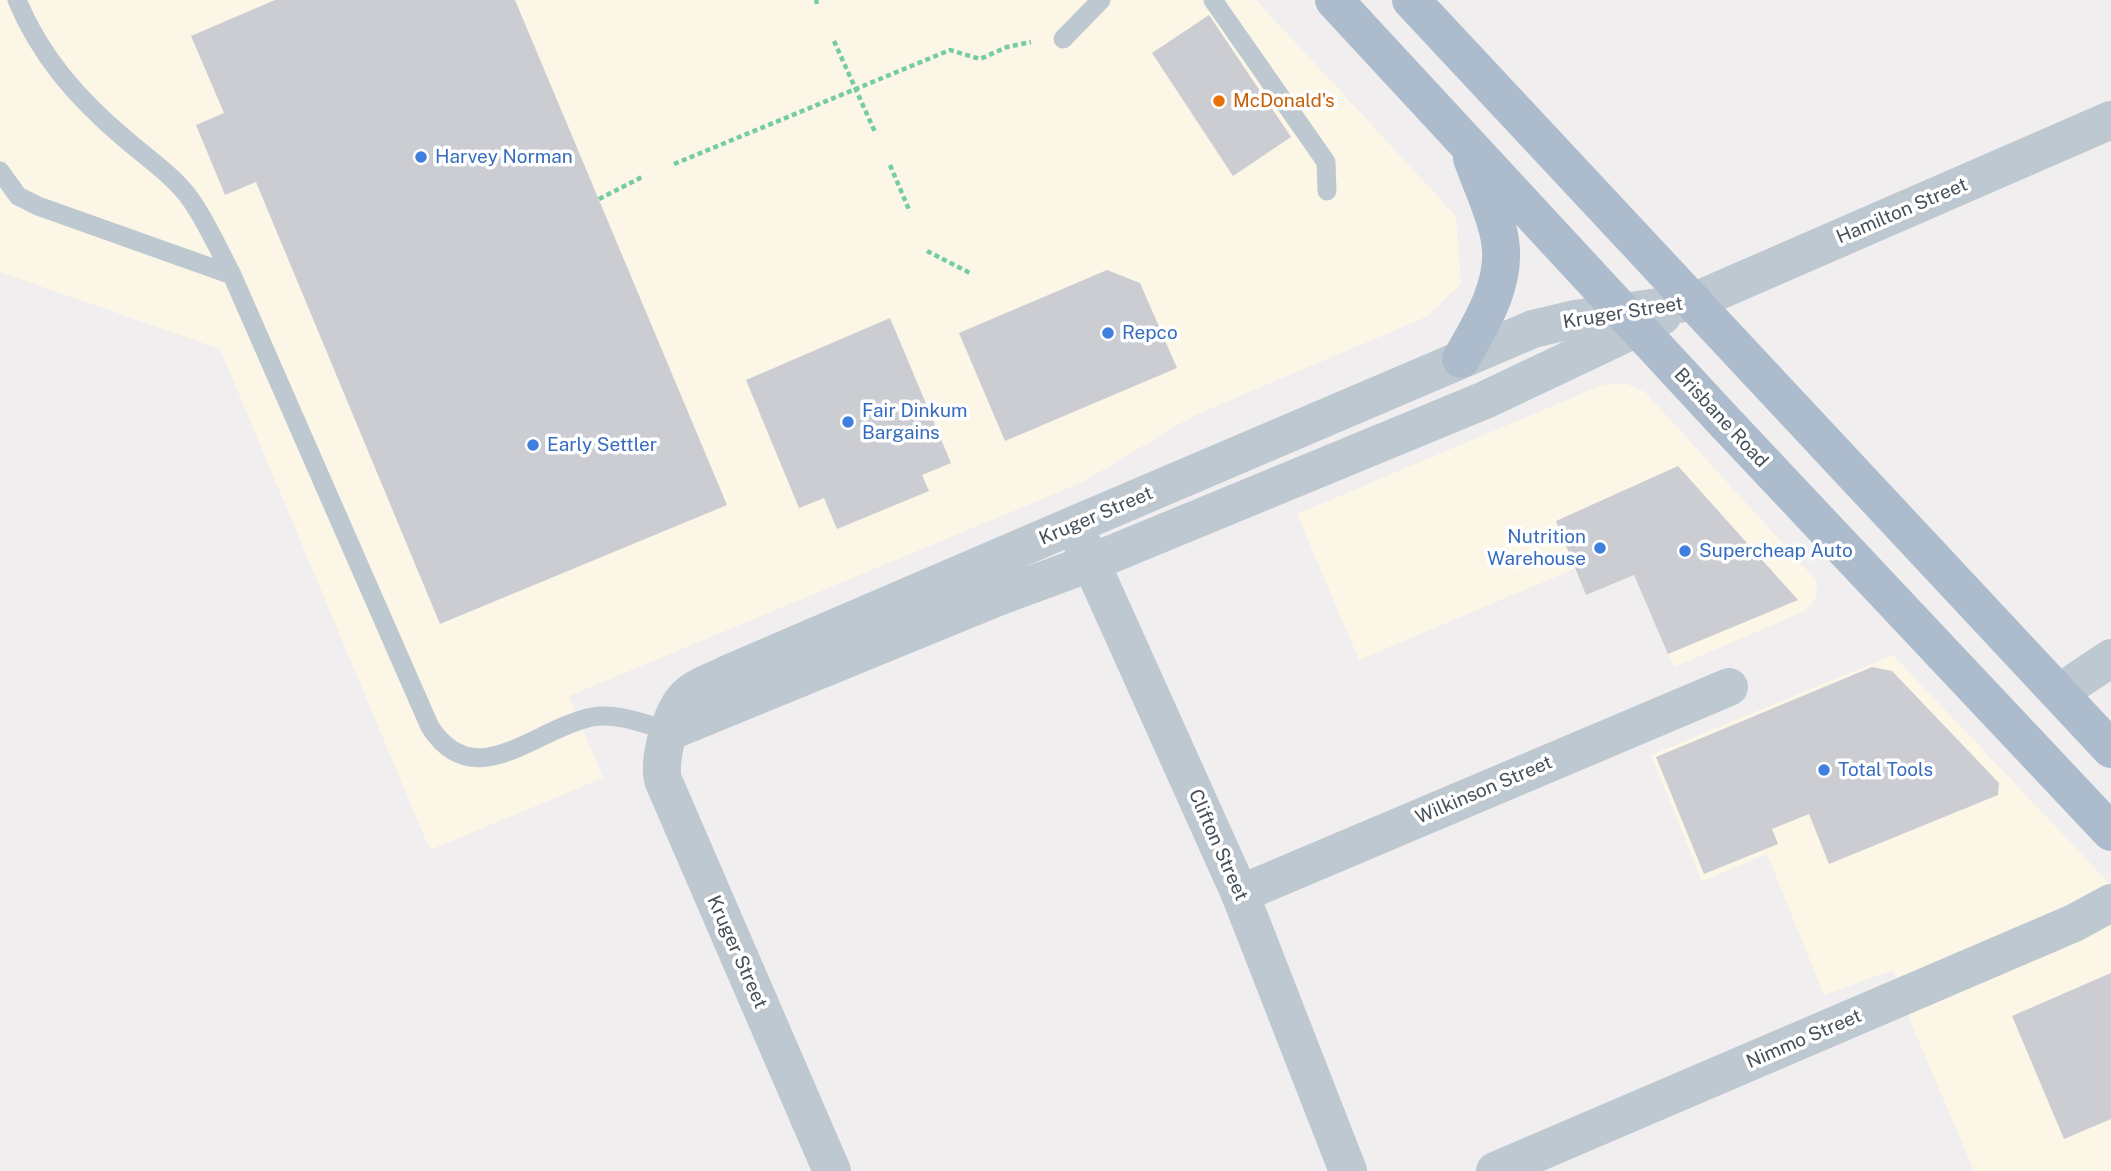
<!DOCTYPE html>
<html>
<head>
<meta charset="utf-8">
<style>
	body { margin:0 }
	canvas { display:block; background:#f0eeee }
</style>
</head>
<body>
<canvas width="2111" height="1171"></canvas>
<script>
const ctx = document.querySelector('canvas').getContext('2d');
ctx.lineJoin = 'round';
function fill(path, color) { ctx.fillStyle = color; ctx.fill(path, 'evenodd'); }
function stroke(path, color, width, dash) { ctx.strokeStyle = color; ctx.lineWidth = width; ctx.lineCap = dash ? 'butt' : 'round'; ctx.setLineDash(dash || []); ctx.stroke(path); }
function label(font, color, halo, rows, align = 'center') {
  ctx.font = font + ' "Public Sans",sans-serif'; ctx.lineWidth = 7; ctx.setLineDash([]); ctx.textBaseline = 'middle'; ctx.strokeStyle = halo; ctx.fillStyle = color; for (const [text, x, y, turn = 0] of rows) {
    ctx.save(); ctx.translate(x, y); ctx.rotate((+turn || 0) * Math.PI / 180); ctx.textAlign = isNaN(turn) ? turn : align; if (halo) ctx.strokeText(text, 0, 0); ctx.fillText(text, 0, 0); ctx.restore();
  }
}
const commercial = new Path2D(`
	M0 0H1256L1456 216 1461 284 1426 317 1193 416 1083 482 569 696 603 778 430 850 220 349 0 272Z
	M1625 383 1645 392 1817 581 1816 598 1805 611 1674 667 1634 575 1586 595 1574 569 1359 660 1297 514 1602 385Z
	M1893 655 2111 885V1171H1974L1914 1030 1893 970 1824 995 1767 854 1702 881 1651 755Z`);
const building = new Path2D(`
	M275 0H515L727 505 440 624 256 182 225 195 196 125 224 113 191 36Z
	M1209 15 1291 137 1233 176 1152 53Z
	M1107 270 1140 283 1177 368 1005 441 959 333Z
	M890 318 951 463 922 475 929 491 837 529 824 498 799 508 746 380Z
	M1678 466 1798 600 1668 654 1634 575 1586 595 1556 521Z
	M1872 667 1892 671 1999 783 1998 795 1829 864 1809 814 1772 829 1778 844 1704 874 1656 757Z
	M2111 973V1119L2064 1139 2012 1016Z`);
const path = new Path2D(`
	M816 0 817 4
	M834 41 875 132
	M674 164 950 50 980 59 1007 47 1031 42
	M890 165 910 212
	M599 199 642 177
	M927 251 970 273`);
const service = new Path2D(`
	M17 0C40 56 78 99 124 138 146 157 174 176 191 200 207 223 219 250 232 275L430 727C475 796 534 729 592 717 618 712 646 725 671 731
	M1213 0 1326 162 1327 191
	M1063 39 1101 0
	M0 171 18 196 38 206 232 275`);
const minor = new Path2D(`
	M1693 302 2111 120
	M2059 693 2111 658
	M671 731 998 597 1090 563
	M1240 894 1729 687
	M832 1171 663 780C658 760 671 712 686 697 696 686 717 680 730 673L1074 525
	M1495 1171 2074 923 2111 903`);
const tertiary = new Path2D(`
	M1090 563 1485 400 1662 316
	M1348 1171 1240 894 1074 525 1533 329 1575 319 1693 302`);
const primary = new Path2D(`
	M1334 0 1722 419 2111 832
	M1411 0 2111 749
	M1461 359C1481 324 1507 283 1500 241 1496 213 1481 185 1472 158`);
const markers = [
	[1219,101,7,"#e8710a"],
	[421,157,7,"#3f7fe0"],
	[1108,333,7,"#3f7fe0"],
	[848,422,7,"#3f7fe0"],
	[533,445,7,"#3f7fe0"],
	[1600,548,7,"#3f7fe0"],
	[1685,551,7,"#3f7fe0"],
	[1824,770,7,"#3f7fe0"]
];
const foodNames = [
	["McDonald's",1233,101]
];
const shopNames = [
	["Harvey Norman",435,157],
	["Repco",1122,333],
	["Fair Dinkum",862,411],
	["Bargains",862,433],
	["Early Settler",547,445],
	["Nutrition",1586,537,"right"],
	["Warehouse",1586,559,"right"],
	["Supercheap Auto",1699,551],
	["Total Tools",1838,770]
];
const streetNames = [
	["Hamilton Street",1902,211,-23],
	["Kruger Street",1623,313,-9],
	["Brisbane Road",1721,418,47],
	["Kruger Street",1096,516,-23],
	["Wilkinson Street",1484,790,-23],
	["Clifton Street",1218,845,66],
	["Kruger Street",737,952,66],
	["Nimmo Street",1804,1039,-23]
];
fill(commercial, '#fcf6e7');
fill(building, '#cbcdd3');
stroke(path, '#74cca4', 4.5, [5, 3.5]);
stroke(service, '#bec8d0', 19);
stroke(minor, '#bec8d0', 38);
stroke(tertiary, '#bec8d0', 38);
stroke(primary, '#adbccd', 38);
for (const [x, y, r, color] of markers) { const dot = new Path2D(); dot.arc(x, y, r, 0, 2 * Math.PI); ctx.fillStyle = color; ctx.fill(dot); stroke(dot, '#fff', 2.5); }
label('19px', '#c56008', '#fff', foodNames, 'left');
label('19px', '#366cbe', '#fff', shopNames, 'left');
label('19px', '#46505b', '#fff', streetNames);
</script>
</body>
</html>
